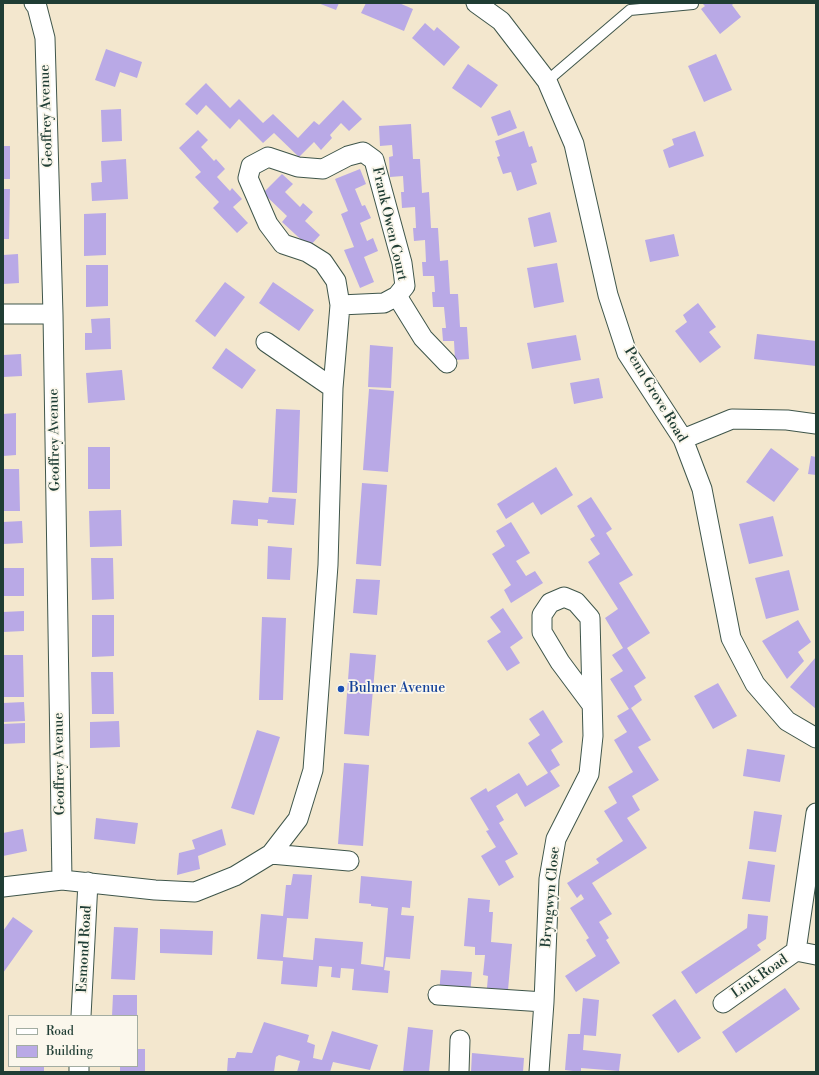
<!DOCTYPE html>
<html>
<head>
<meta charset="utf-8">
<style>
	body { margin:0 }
	#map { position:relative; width:819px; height:1075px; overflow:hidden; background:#f3e7ce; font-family:"Libre Bodoni",serif }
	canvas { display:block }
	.frame { position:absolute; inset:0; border:4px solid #1f3d34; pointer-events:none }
	.legend { position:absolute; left:8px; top:1015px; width:130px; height:52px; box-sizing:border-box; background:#fbf7ec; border:1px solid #a3ada2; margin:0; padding:5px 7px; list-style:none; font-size:12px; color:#1f3d34 }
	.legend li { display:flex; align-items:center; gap:8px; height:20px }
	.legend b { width:20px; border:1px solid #a3ada2 }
</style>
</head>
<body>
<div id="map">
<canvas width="819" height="1075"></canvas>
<div class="frame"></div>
<ul class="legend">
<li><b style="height:5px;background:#fff"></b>Road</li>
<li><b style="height:11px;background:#b9a9e6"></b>Building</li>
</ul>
</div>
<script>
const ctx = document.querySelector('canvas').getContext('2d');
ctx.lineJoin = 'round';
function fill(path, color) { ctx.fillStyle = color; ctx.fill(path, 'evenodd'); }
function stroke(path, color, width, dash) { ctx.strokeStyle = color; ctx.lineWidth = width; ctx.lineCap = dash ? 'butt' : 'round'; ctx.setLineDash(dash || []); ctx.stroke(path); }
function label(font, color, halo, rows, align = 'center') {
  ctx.font = font + ' "Libre Bodoni",serif'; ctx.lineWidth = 3.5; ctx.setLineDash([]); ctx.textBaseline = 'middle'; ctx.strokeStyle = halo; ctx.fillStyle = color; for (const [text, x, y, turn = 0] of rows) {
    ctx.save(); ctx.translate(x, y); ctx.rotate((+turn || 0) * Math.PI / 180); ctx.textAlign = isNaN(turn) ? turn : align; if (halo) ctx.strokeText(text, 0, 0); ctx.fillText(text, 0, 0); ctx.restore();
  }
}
const building = new Path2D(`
	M318 3H339L336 10Z
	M366 3H399L413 9 404 31 361 13Z
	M702 3H734L732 5 741 17 720 34 701 9 705 6Z
	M425 23 434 31 437 27 460 47 444 66 412 38Z
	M106 49 142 62 137 78 120 72 115 87 95 80Z
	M716 54 732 90 704 102 688 66Z
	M468 64 498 85 481 108 452 88Z
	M206 83 230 108 239 99 263 123 273 114 298 138 314 121 319 125 343 100 362 119 349 131 341 123 330 135 332 138 321 150 314 142 299 157 274 133 263 143 239 119 230 129 206 105 197 115 185 104Z
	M121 109 122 141 102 142 101 110Z
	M510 110 517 128 498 136 491 117Z
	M411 124 413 159H420L422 193 429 192 431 228H438L440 261 448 260 450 294H458L460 327H467L469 359 455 360 454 341H443L442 328H446L444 307H433L432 292H435L434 276H423L422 262H426L425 240 414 241 413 228H416L415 207 402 208 401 192H404L403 176 390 177 389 157 393 156 392 145 380 146 379 126Z
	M198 130 208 140 201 147 214 161 216 159 225 169 217 177 230 191 232 188 242 199 233 207 248 223 237 233 213 208 219 202 195 177 201 172 179 148Z
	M524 131 529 147 532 146 537 162 531 164 537 184 517 191 511 172 503 174 497 157 500 156 495 141Z
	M695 131 704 156 669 168 663 150 674 145 672 139Z
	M3 146H10V179H3Z
	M126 159 128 199 92 201 91 183 102 182 101 161Z
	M360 169 366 184 355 189 362 206 365 205 371 218 360 223 367 241 373 238 378 251 364 257 374 282 360 288 344 250 354 247 341 214 348 211 335 179Z
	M282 174 293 184 285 192 300 207 303 203 313 212 305 221 320 235 309 247 282 222 287 216 263 193Z
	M3 189H10L9 239H3Z
	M550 212 557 242 534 247 528 218Z
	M106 213V255L84 256V214Z
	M674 234 679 256 650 262 645 240Z
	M18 254 19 283 3 284V255Z
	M557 263 564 302 534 308 527 268Z
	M86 265H108V306L86 307Z
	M225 282 245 297 215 337 195 321Z
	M273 282 314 310 299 331 259 303Z
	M698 303 716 327 709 332 721 347 700 363 675 331 687 322 683 315Z
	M110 318 111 349 85 350V333H92L91 319Z
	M757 334 816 341V366L754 359Z
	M576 335 581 360 532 369 527 343Z
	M370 345 393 347 391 388 368 387Z
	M226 348 256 370 242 389 212 368Z
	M21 354 22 376 3 377V355Z
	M122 370 125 400 88 403 86 373Z
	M599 378 603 398 574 404 570 383Z
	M369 389 394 391 388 472 363 470Z
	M276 409 300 410 297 493 272 492Z
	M16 413V455L3 456V414Z
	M88 447H110V489H88Z
	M771 448 799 469 774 502 746 482Z
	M811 456 816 457V475L808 474Z
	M556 467 573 495 541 515 533 502 506 519 497 504Z
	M3 469H19L20 511H3Z
	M362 483 387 485 381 566 356 564Z
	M269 497 296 499 294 525 267 523 268 520 258 519V526L231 524 233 500 268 503Z
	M591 497 612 529 606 533 633 575 619 583 650 633 627 648 646 678 634 686 642 700 631 708 651 740 638 747 659 780 632 796 640 810 627 818 647 848 592 883 612 914 599 922 609 938 606 940 620 963 576 992 565 976 596 956 586 940 589 938 570 908 584 899 581 894 577 898 567 883 599 863 596 859 623 841 604 811 617 803 608 787 633 772 614 740 627 732 617 716 629 709 610 679 623 671 612 655 623 648 605 618 618 609 588 562 600 554 590 539 595 536 577 506Z
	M121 510 122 546 90 547 89 511Z
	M773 516 783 556 749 564 739 524Z
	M22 521 23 543 3 544V522Z
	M511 522 530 553 516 561 526 576 535 571 543 583 511 603 504 590 511 585 492 554 505 546 496 531Z
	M268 546 292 548 290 580 267 579Z
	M91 558H113L114 599 92 600Z
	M3 568H24V596H3Z
	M789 570 799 610 766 619 755 578Z
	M356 579 380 580 377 615 353 613Z
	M503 608 523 638 510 647 520 663 507 671 487 641 501 632 490 617Z
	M24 611V631L3 632V612Z
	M92 615H114V656L92 657Z
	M262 617 286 618 283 700H259Z
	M798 620 811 642 798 652 804 661 787 679 762 641Z
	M350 653 376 655 369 736 344 734Z
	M3 655H23L24 697H3Z
	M816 657V709L790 687Z
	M91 672H113L114 714H92Z
	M718 683 737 716 713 729 694 696Z
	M24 702 25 721 3 722V703Z
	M543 710 563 742 551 750 560 765 550 771 560 786 525 807 517 793 496 806 504 820 499 823 518 854 505 861 514 877 499 886 481 856 496 847 486 831 489 830 470 798 486 788 488 792 519 773 527 786 548 773 528 743 540 735 529 719Z
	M119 721 120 747 90 748V722Z
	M25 723V743L3 744V724Z
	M257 730 280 737 254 815 231 808Z
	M747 749 785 755 780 782 743 776Z
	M344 763 369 765 363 846 338 844Z
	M754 811 782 815 776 852 749 849Z
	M96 818 138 823 135 844 94 839Z
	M23 829 27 851 3 856V833Z
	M222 829 226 845 198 856 200 869 177 875 179 853 195 849 192 840Z
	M748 861 775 865 770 902 742 899Z
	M293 874 312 875 308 919 287 918 283 957 313 960 315 938 363 942 361 964 383 967 388 908 371 906V904L359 903 361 876 412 881 410 908 402 907 401 915 414 916 410 959 386 957 384 970 390 971 388 993 352 990 354 969 341 968 340 978 331 977 332 967 319 966 317 987 281 984 283 961 257 959 261 914 283 916 286 885H291Z
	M468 898 490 900 489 912H493L491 942 512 944 508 990 487 988 488 976 483 975 485 955H475V947L464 946Z
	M748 914 768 916 766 939 757 945 761 950 696 994 681 972 747 928Z
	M13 917 33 931 3 973V931Z
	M114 927 138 928 135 980 111 979Z
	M160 929 213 931 212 955 160 953Z
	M441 970 472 972 470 995 439 993Z
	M785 988 800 1009 736 1053 722 1032Z
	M113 995H137V1016H112Z
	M583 998 599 1000 596 1036 584 1035 583 1050 621 1054 619 1071 581 1068V1072L565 1070 568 1034H580Z
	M675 999 701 1038 678 1053 652 1015Z
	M264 1022 309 1035 307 1042 315 1045 313 1058 322 1060 332 1031 378 1045 370 1070 333 1062 330 1072H297L300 1061 279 1055 276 1057 274 1072H227L228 1058H235L237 1052 252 1053Z
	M408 1027 433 1030 429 1072H403Z
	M137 1049H145V1072H120V1066H137Z
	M472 1053 524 1058 523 1072H471Z
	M20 1066H44V1072H20Z`);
const lane = new Path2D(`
	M547 81 630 10 693 4`);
const street = new Path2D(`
	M34 3 37 7 45 38 53 314 62 880
	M476 3 501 21 547 81 574 144 608 295 627 353 683 439 702 489 731 638 755 684 787 721 816 738
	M397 296 423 338 447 363
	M3 314H53
	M333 388 340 305 336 281 323 262 307 252 283 244 268 224 248 178 251 166 268 157 298 167 323 169 348 156 363 152 374 160 402 263 405 286 397 296 384 303 340 305
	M683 439 732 419 787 420 816 424
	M271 854 349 861
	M3 887 62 880 155 890 195 892 235 876 271 854 298 819 313 770 328 565 333 388 266 342
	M796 951 816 955
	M438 995 544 1002
	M723 1003 796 951 816 813
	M81 1016 88 882
	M79 1072V1066
	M459 1072 460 1040
	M539 1072 544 1002 549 879 556 839 589 774 593 736 590 618 576 602 564 597 550 603 542 615V632L560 662 592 705`);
const markers = [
	[341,689,4,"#1a4fb4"]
];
const streetNames = [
	["Geoffrey Avenue",47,116,-92],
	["Frank Owen Court",389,224,77],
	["Penn Grove Road",655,395,59],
	["Geoffrey Avenue",55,440,-91],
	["Geoffrey Avenue",60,764,-91],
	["Bryngwyn Close",551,897,-85],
	["Esmond Road",85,949,-87],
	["Link Road",760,977,-35]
];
const transitNames = [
	["Bulmer Avenue",349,689]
];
fill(building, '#b9a9e6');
stroke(lane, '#3f564b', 12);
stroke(street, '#3f564b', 21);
stroke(lane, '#fff', 10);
stroke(street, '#fff', 19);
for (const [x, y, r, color] of markers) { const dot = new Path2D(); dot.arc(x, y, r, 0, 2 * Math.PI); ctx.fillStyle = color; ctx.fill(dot); stroke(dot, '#fbf7ec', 1.5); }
label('14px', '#1f3d34', '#fbf7ec', streetNames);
label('14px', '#164399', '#fbf7ec', transitNames, 'left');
</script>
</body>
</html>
